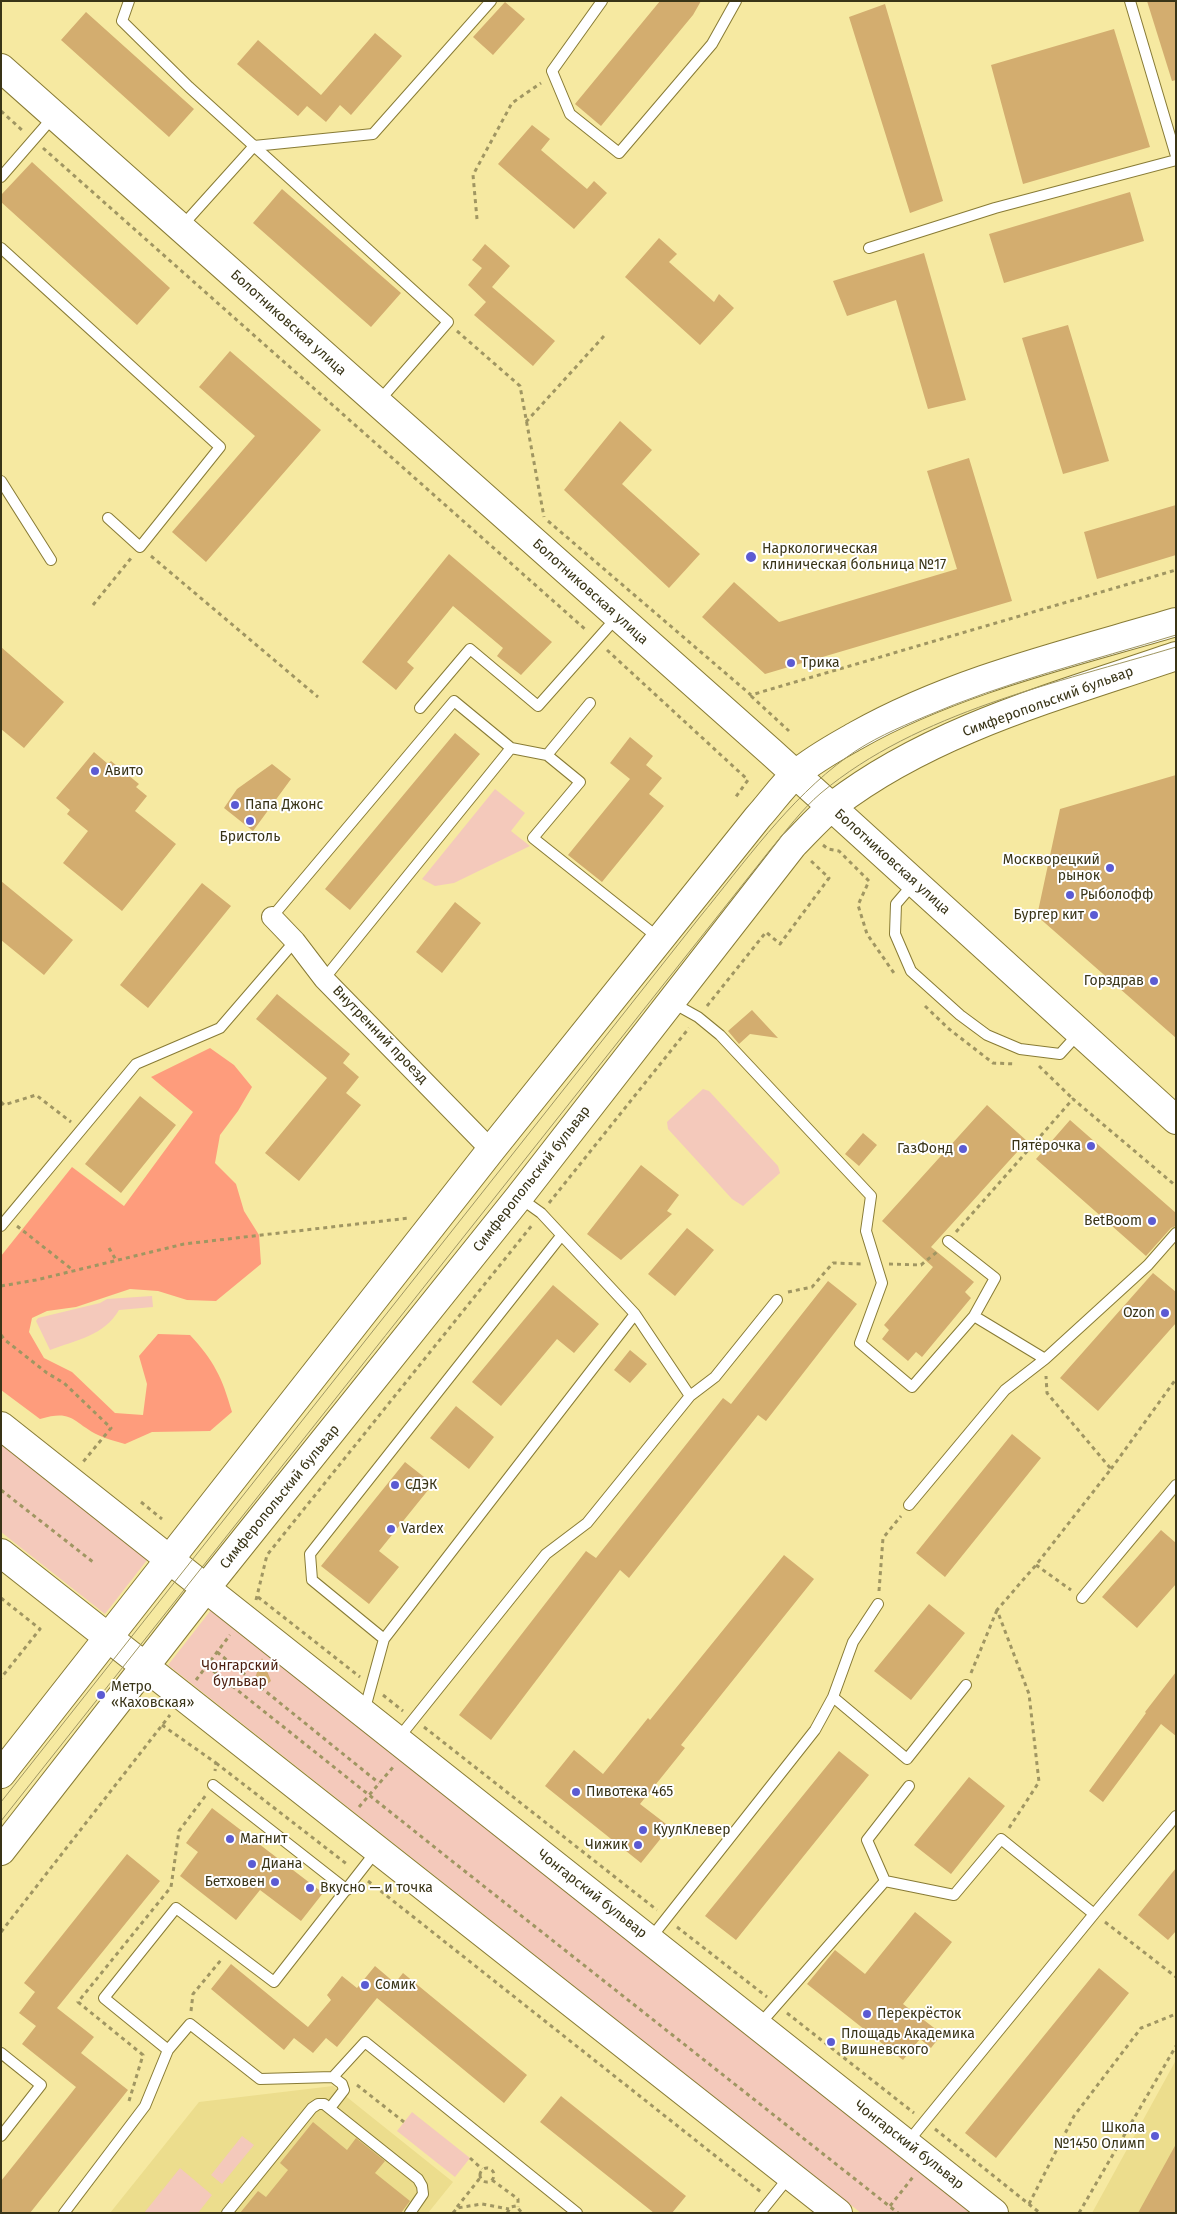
<!DOCTYPE html>
<html>
<head>
<meta charset="utf-8">
<style>
	body { margin:0 }
	#map { position:relative; width:1177px; height:2214px; overflow:hidden; background:#f6e9a1; font-family:"Fira Sans",sans-serif }
	canvas { display:block }
	.frame { position:absolute; inset:0; border:2px solid #393417; pointer-events:none }
</style>
</head>
<body>
<div id="map">
<canvas width="1177" height="2214"></canvas>
<div class="frame"></div>
</div>
<script>
const ctx = document.querySelector('canvas').getContext('2d');
ctx.lineJoin = 'round';
function fill(path, color) { ctx.fillStyle = color; ctx.fill(path, 'evenodd'); }
function stroke(path, color, width, dash) { ctx.strokeStyle = color; ctx.lineWidth = width; ctx.lineCap = dash ? 'butt' : 'round'; ctx.setLineDash(dash || []); ctx.stroke(path); }
function label(font, color, halo, rows, align = 'center') {
  ctx.font = font + ' "Fira Sans",sans-serif'; ctx.lineWidth = 4; ctx.setLineDash([]); ctx.textBaseline = 'middle'; ctx.strokeStyle = halo; ctx.fillStyle = color; for (const [text, x, y, turn = 0] of rows) {
    ctx.save(); ctx.translate(x, y); ctx.rotate((+turn || 0) * Math.PI / 180); ctx.textAlign = isNaN(turn) ? turn : align; if (halo) ctx.strokeText(text, 0, 0); ctx.fillText(text, 0, 0); ctx.restore();
  }
}
const built = new Path2D(`
	M1176 2060V2213H1092Z
	M333 2086 453 2182 428 2213H110L199 2102Z`);
const green = new Path2D(`
	M495 789 525 813 511 831 530 846 454 883 435 886 422 879Z
	M703 1089 709 1091 778 1166 780 1173 743 1206 732 1199 668 1129 667 1122 669 1120Z
	M152 1296 153 1307 119 1310C104 1336 76 1340 50 1350L36 1321 38 1318 100 1303 107 1299Z
	M1 1437 151 1555 105 1614 1 1532Z
	M215 1605 971 2213H861L168 1665Z
	M412 2112 470 2158 455 2177 397 2131Z
	M242 2136 254 2145 222 2184 211 2175Z
	M180 2168 212 2195 198 2213H144Z`);
const forest = new Path2D(`
	M210 1048 234 1065 252 1087 238 1111 220 1135 215 1163 236 1184 244 1211 259 1235 261 1264 216 1301 187 1300 158 1291 130 1289 76 1307 47 1311 32 1318 29 1332 44 1358 72 1372 115 1413 143 1415 147 1384 139 1356 158 1334 190 1335C214 1361 222 1377 232 1412L210 1431 152 1432 125 1444C116 1441 106 1439 98 1435 72 1422 73 1409 40 1419L1 1390V1256L72 1167 124 1206 193 1112 151 1077Z`);
const building = new Path2D(`
	M660 1H701L693 15 601 126 575 104Z
	M1147 1H1176V80L1172 81Z
	M505 2 525 19 493 55 473 37Z
	M885 4 943 201 910 213 849 17Z
	M86 12 194 109 169 137 61 40Z
	M1114 29 1150 147 1023 184 991 65Z
	M375 33 402 56 351 115 340 105 326 122 307 106 298 116 237 64 258 40 321 95Z
	M532 125 550 139 541 150 587 189 594 181 607 193 574 229 498 164Z
	M32 162 170 288 137 325 1 202V195Z
	M282 189 401 293 371 327 253 223Z
	M1130 192 1144 241 1004 283 989 234Z
	M659 238 677 254 669 262 714 302 719 294 734 308 700 345 625 277Z
	M485 244 510 266 492 287 555 341 533 366 474 315 486 302 468 285 482 268 472 260Z
	M924 253 966 400 928 409 896 300 847 316 833 281Z
	M1068 325 1109 461 1063 474 1022 338Z
	M230 351 321 430 206 562 172 532 255 436 199 387Z
	M620 421 652 450 622 484 700 554 669 588 564 490Z
	M969 458 1012 601 765 674 702 617 734 582 779 622 957 569 927 471Z
	M1176 505V555L1097 579 1084 532Z
	M449 554 552 642 521 675 497 656 503 648 453 606 407 662 414 668 396 690 362 662Z
	M1 647 64 702 24 748 1 729Z
	M455 733 480 754 350 910 325 889Z
	M630 737 653 756 646 765 662 778 649 794 664 806 602 882 568 855 630 779 610 763Z
	M94 752 108 764 111 761 139 784 136 787 147 796 135 811 176 844 122 911 63 863 88 831 67 814 70 810 56 798Z
	M272 764 291 779 253 831 224 808 237 789Z
	M1176 775V1038L1037 916 1060 809Z
	M1 881 73 940 44 975 1 940Z
	M202 883 231 906 148 1008 120 985Z
	M455 902 481 923 442 973 416 952Z
	M277 994 350 1054 343 1063 359 1077 346 1093 361 1105 299 1181 265 1153 327 1078 256 1019Z
	M752 1010 778 1038 750 1034 739 1044 728 1031Z
	M140 1096 176 1125 121 1193 85 1164Z
	M987 1105 1027 1141 931 1247 974 1282 965 1292 971 1298 922 1357 916 1352 908 1361 882 1339 889 1330 884 1325 933 1267 882 1221Z
	M1070 1120 1176 1213V1226L1171 1228 1146 1256 1036 1159Z
	M863 1133 877 1145 859 1166 845 1154Z
	M641 1165 679 1195 667 1211 672 1214 621 1260 587 1234Z
	M687 1228 714 1250 675 1296 648 1274Z
	M1153 1273 1176 1292V1323L1098 1411 1060 1378Z
	M828 1281 857 1304 766 1421 758 1415 629 1578 620 1570 491 1740 459 1715 586 1551 596 1558 723 1398 731 1404Z
	M553 1285 599 1324 574 1353 557 1339 501 1406 472 1382Z
	M630 1350 647 1364 630 1383 614 1370Z
	M456 1406 494 1437 469 1469 430 1438Z
	M1012 1434 1041 1458 945 1577 916 1553Z
	M405 1462 433 1484 379 1551 399 1567 369 1604 321 1566Z
	M1161 1530 1176 1543V1584L1137 1628 1102 1597Z
	M784 1555 814 1579 681 1745 685 1748 640 1804 670 1827 641 1863 545 1786 574 1750 603 1774 648 1718 650 1720Z
	M929 1604 965 1633 911 1700 874 1671Z
	M262 1658 271 1681 265 1686H260L256 1683 255 1678Z
	M1176 1672V1736L1161 1724 1103 1802 1089 1791 1146 1713 1145 1712Z
	M839 1751 869 1775 736 1940 705 1916Z
	M969 1777 1005 1806 951 1874 914 1845Z
	M212 1808 323 1893 301 1921 260 1890 236 1920 180 1876 198 1852 186 1843Z
	M127 1854 160 1881 57 2008 94 2037 81 2053 128 2090 30 2213H1V2181L76 2087 22 2044 36 2026 19 2013 35 1992 24 1983Z
	M1176 1868V1931L1168 1940 1138 1915Z
	M915 1912 952 1942 903 2004 942 2034 931 2048 920 2039 903 2060 807 1984 835 1950 865 1974Z
	M231 1964 308 2027 331 2000 327 1995 342 1976 357 1988 375 1966 395 1983 403 1973 527 2075 504 2103 377 1998 337 2047 326 2038 313 2053 294 2038 284 2050 211 1989Z
	M1099 1968 1129 1993 996 2158 965 2133Z
	M561 2096 686 2196 672 2213H654L540 2122Z
	M313 2122 347 2150 356 2138 385 2161 375 2173 410 2201 401 2213H240L258 2191 266 2197 288 2170 280 2163Z
	M1176 2144V2213H1138Z`);
const path = new Path2D(`
	M1 111 23 131
	M43 148 586 630
	M477 219 473 175 512 103 541 83
	M457 331 520 386 544 517
	M526 422 604 336
	M548 521 751 695 1176 570
	M151 556 318 697
	M93 605 132 557
	M607 650 748 780 735 798
	M751 696 789 731
	M823 845 828 849 839 851 869 881 858 905 867 934 896 976
	M707 1006 766 932 780 944 829 878 809 859
	M925 1006 949 1029 993 1063 1015 1064
	M1039 1066 1073 1099
	M1 1102 4 1105 36 1095 71 1122
	M549 1203 689 1028
	M17 1226 74 1271
	M956 1232 1073 1099 1176 1186
	M109 1248 116 1260
	M889 1264 921 1265 938 1251
	M1 1286 36 1280 184 1244 409 1218
	M788 1292 812 1287 833 1263 863 1264
	M1 1335 5 1340 47 1373 64 1383 111 1428 83 1462
	M1111 1469 1176 1379
	M1 1490 93 1562
	M141 1502 162 1519
	M1036 1565 1071 1590
	M879 1591 883 1538 901 1516
	M258 1597 360 1677
	M1 1598 40 1629 1 1678
	M256 1600 267 1555 533 1224
	M217 1652 379 1783
	M207 1666 457 1865 898 2213
	M971 1673 997 1610
	M196 1680 230 1635
	M383 1695 403 1711
	M162 1725 216 1763 215 1771
	M424 1727 657 1910
	M216 1763 348 1865
	M359 1807 394 1766
	M1009 1828 1039 1782 1029 1694 997 1610 1036 1565 1111 1469 1047 1393 1046 1376
	M368 1881 761 2192
	M1105 1922 1176 1977
	M677 1927 767 1997
	M1 1932 170 1715
	M191 2011 193 1994 221 1960
	M787 2013 914 2113
	M357 2085 404 2122
	M129 2101 143 2055 78 2002 171 1887 179 1831 206 1795
	M935 2129 1040 2213
	M470 2158 482 2169
	M480 2175a7 7 0 1 1 14 0a7 7 0 1 1-14 0Z
	M492 2180 518 2199V2207
	M1029 2204 1074 2116 1141 2028 1176 2014
	M890 2206 913 2177
	M457 2207 480 2178
	M453 2213 457 2208 482 2204 509 2209
	M507 2213 511 2207 516 2206 522 2213
	M1079 2213 1176 2046`);
const lane = new Path2D(`
	M129 1 122 21 189 87 448 322 379 401
	M602 1 552 71 570 114 619 153 712 44 736 1
	M1130 1 1176 156
	M1 177 54 116
	M182 226 254 146 373 134 491 1
	M1 248 220 447 140 547 108 518
	M869 248 995 208 1176 160
	M1 481 51 560
	M590 703 547 755 580 782 533 838 660 939
	M420 708 470 649 538 706 617 617
	M511 748 547 755
	M914 883 896 904 895 934 911 971 960 1015 987 1035 1020 1049 1060 1054 1079 1033
	M272 917 454 701 511 748 324 979
	M671 1002 698 1017 720 1035 871 1196 866 1231 882 1283 860 1343 912 1387 974 1316 1045 1359 1148 1265 1176 1233
	M1 1226 136 1064 220 1028 295 941
	M948 1241 995 1278 974 1316
	M635 1314 690 1396
	M909 1505 1005 1390 1045 1359
	M1082 1598 1176 1485
	M384 1639 312 1580 310 1554 561 1236
	M833 1697 907 1759 966 1685
	M364 1712 384 1639 635 1314 541 1213 520 1198
	M397 1740 546 1554 587 1523 690 1396 715 1377 777 1300
	M213 1785 347 1890
	M885 1881 954 1895 1001 1839 1094 1914 907 2143
	M1094 1914 1176 1816
	M650 1939 815 1730 833 1697 853 1642 878 1604
	M759 2025 885 1881 867 1840 909 1786
	M168 2050 104 1998 176 1908 274 1982 377 1850
	M1 2053 41 2085 1 2136
	M330 2108 344 2090 342 2084 333 2077
	M64 2213 145 2106 168 2050 190 2024 260 2079 333 2077 365 2042 577 2213
	M227 2213 312 2108 318 2104H324L418 2179 422 2186 423 2194 410 2213
	M760 2213 789 2177`);
const street = new Path2D(`
	M272 917 295 941 324 979 491 1150`);
const secondary = new Path2D(`
	M1 68 771 752 1176 1120
	M1 1426 994 2213
	M1 1553 838 2213
	M1 1774 491 1150 758 817C771 803 782 786 796 774 815 758 836 747 857 735 955 680 1068 654 1176 622
	M1 1851 206 1588 519 1197 793 845C806 832 819 817 834 805 933 729 1059 696 1176 656`);
const tram = new Path2D(`
	M1 1802 699 918C745 862 788 800 847 757 870 740 898 728 924 717 1005 682 1091 661 1176 635
	M1 1821 770 850C786 831 802 809 821 793 918 712 1057 683 1176 647`);
const markers = [
	[751,557,6,"#5c5bd3"],
	[791,663,5,"#5c5bd3"],
	[95,771,5,"#5c5bd3"],
	[235,805,5,"#5c5bd3"],
	[250,821,5,"#5c5bd3"],
	[1110,868,5,"#5c5bd3"],
	[1070,895,5,"#5c5bd3"],
	[1094,915,5,"#5c5bd3"],
	[1154,981,5,"#5c5bd3"],
	[1091,1146,5,"#5c5bd3"],
	[963,1149,5,"#5c5bd3"],
	[1152,1221,5,"#5c5bd3"],
	[1165,1313,5,"#5c5bd3"],
	[395,1485,5,"#5c5bd3"],
	[391,1529,5,"#5c5bd3"],
	[101,1695,5,"#5c5bd3"],
	[576,1792,5,"#5c5bd3"],
	[643,1830,5,"#5c5bd3"],
	[230,1839,5,"#5c5bd3"],
	[638,1845,5,"#5c5bd3"],
	[252,1864,5,"#5c5bd3"],
	[275,1882,5,"#5c5bd3"],
	[310,1888,5,"#5c5bd3"],
	[365,1985,5,"#5c5bd3"],
	[867,2014,5,"#5c5bd3"],
	[831,2042,5,"#5c5bd3"],
	[1155,2136,5,"#5c5bd3"]
];
const streetNames = [
	["Болотниковская улица",288,323,42],
	["Болотниковская улица",590,592,42],
	["Симферопольский бульвар",1048,702,-20],
	["Болотниковская улица",892,862,42],
	["Внутренний проезд",380,1035,46],
	["Симферопольский бульвар",532,1179,-52],
	["Симферопольский бульвар",280,1497,-51],
	["Чонгарский бульвар",592,1894,38],
	["Чонгарский бульвар",909,2145,38]
];
const poiNames = [
	["Наркологическая",762,549],
	["клиническая больница №17",762,565],
	["Трика",801,663],
	["Авито",105,771],
	["Папа Джонс",245,805],
	["Бристоль",250,837,"center"],
	["Москворецкий",1100,860,"right"],
	["рынок",1100,876,"right"],
	["Рыболофф",1080,895],
	["Бургер кит",1084,915,"right"],
	["Горздрав",1144,981,"right"],
	["Пятёрочка",1081,1146,"right"],
	["ГазФонд",953,1149,"right"],
	["BetBoom",1142,1221,"right"],
	["Ozon",1155,1313,"right"],
	["СДЭК",405,1485],
	["Vardex",401,1529],
	["Метро",111,1687],
	["«Каховская»",111,1703],
	["Пивотека 465",586,1792],
	["КуулКлевер",653,1830],
	["Магнит",240,1839],
	["Чижик",628,1845,"right"],
	["Диана",262,1864],
	["Бетховен",265,1882,"right"],
	["Вкусно — и точка",320,1888],
	["Сомик",375,1985],
	["Перекрёсток",877,2014],
	["Площадь Академика",841,2034],
	["Вишневского",841,2050],
	["Школа",1145,2128,"right"],
	["№1450 Олимп",1145,2144,"right"]
];
const parkNames = [
	["Чонгарский",240,1666],
	["бульвар",240,1682]
];
fill(built, '#ecdd8d');
fill(green, '#f4c9bb');
fill(forest, '#fe9c7c');
fill(building, '#d3ad6f');
stroke(lane, '#887b35', 12);
stroke(street, '#887b35', 22);
stroke(secondary, '#887b35', 30);
stroke(path, '#a09662', 3, [4, 4]);
stroke(lane, '#fff', 10);
stroke(street, '#fff', 20);
stroke(secondary, '#fff', 28);
stroke(tram, '#9f9662', 1);
for (const [x, y, r, color] of markers) { const dot = new Path2D(); dot.arc(x, y, r, 0, 2 * Math.PI); ctx.fillStyle = color; ctx.fill(dot); stroke(dot, '#fff', 2); }
label('14px', '#393417', '#fff', streetNames);
label('14px', '#393417', '#fff', poiNames, 'left');
label('14px', '#4c1e0e', '#fff', parkNames);
</script>
</body>
</html>
